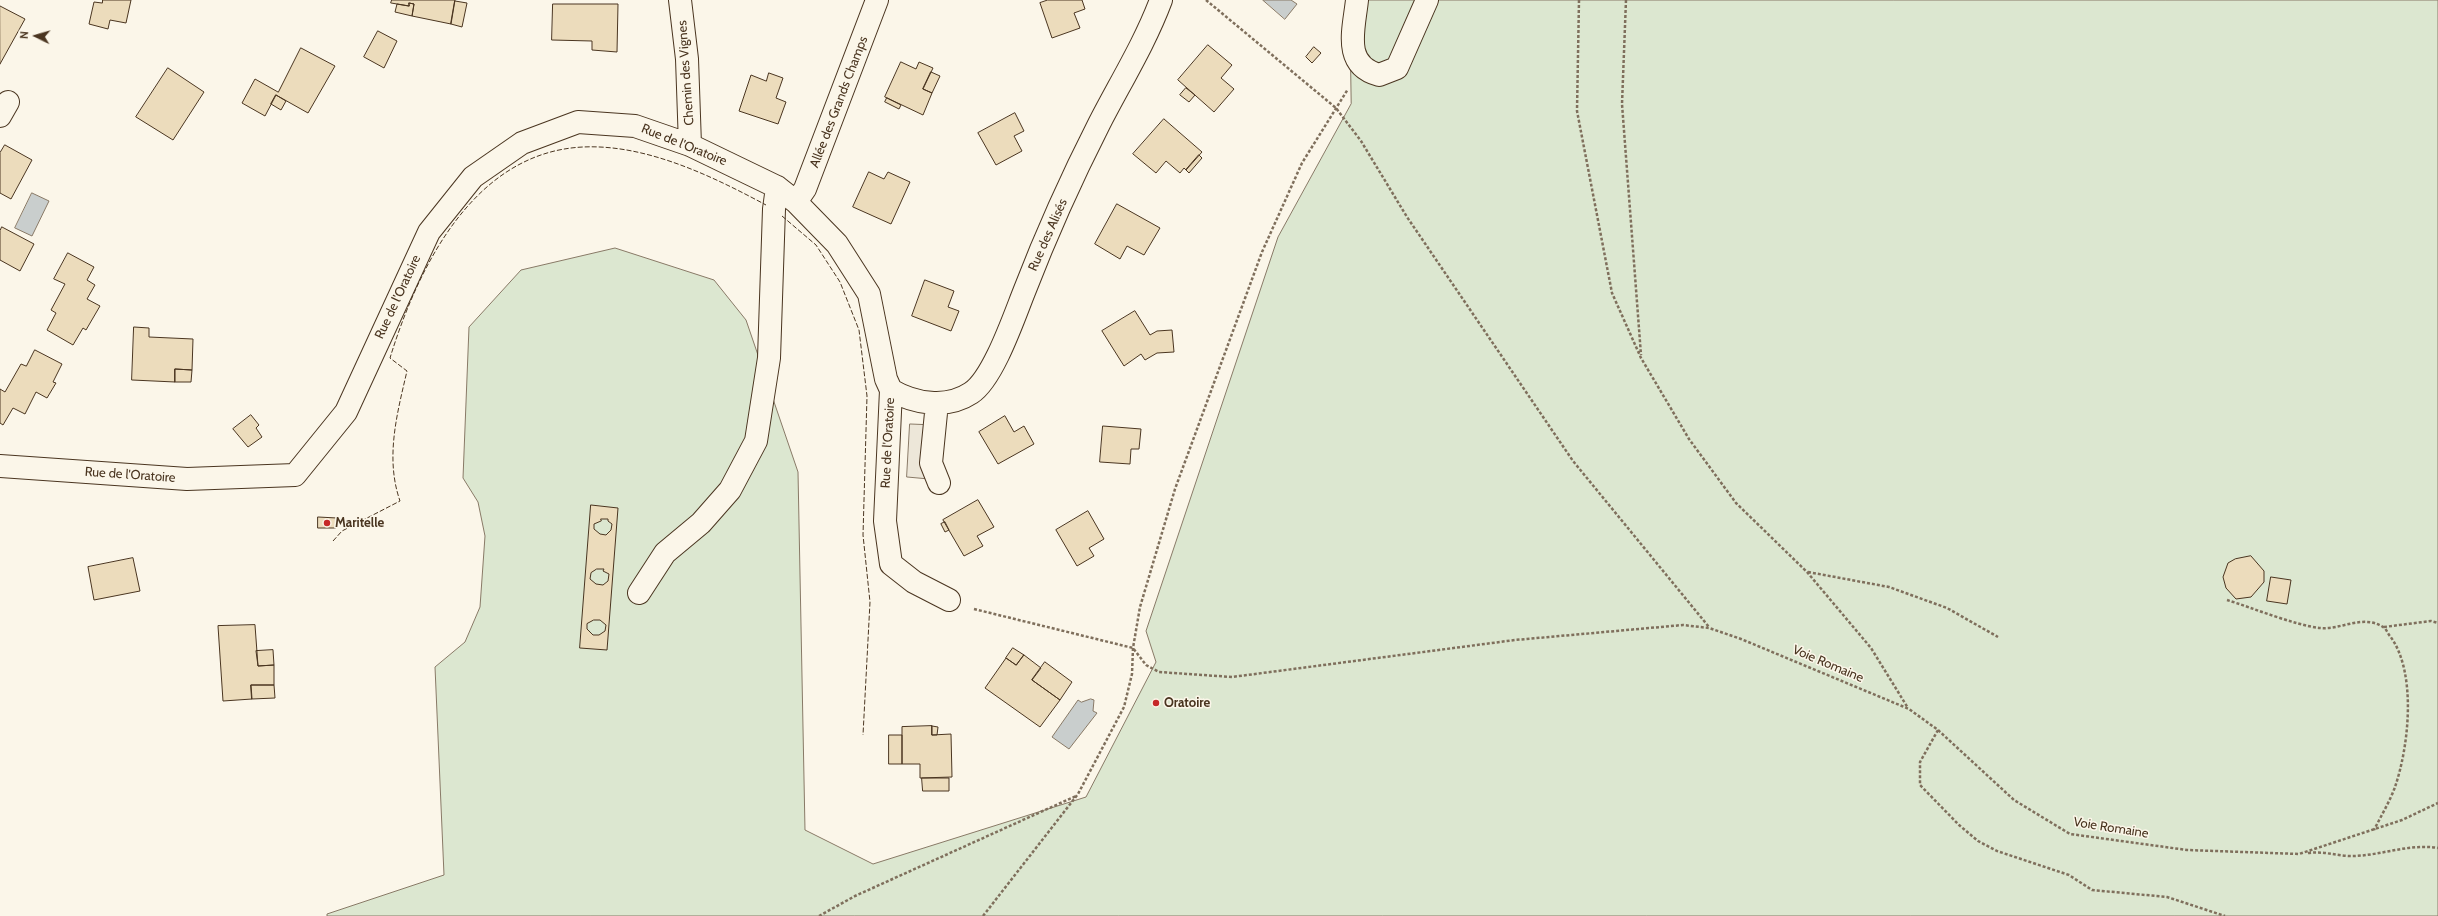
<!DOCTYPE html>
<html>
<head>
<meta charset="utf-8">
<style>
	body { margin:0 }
	#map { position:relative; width:2438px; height:916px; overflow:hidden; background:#fbf6e9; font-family:Cabin,sans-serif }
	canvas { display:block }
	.north { position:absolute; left:16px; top:16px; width:40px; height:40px; -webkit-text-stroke:3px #fbf6e9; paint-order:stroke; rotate:275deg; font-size:11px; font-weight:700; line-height:16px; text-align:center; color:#4a3520 }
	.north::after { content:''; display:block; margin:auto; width:14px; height:18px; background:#4a3520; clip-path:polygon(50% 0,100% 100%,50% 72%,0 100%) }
</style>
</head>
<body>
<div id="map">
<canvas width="2438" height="916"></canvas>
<div class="north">N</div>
</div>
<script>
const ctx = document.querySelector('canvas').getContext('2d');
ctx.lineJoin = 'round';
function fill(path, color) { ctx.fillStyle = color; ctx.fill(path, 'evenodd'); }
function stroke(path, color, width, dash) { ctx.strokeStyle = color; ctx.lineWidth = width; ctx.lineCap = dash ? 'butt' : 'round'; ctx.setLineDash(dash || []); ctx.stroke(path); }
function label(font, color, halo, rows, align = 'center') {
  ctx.font = font + ' Cabin,sans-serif'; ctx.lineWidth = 3; ctx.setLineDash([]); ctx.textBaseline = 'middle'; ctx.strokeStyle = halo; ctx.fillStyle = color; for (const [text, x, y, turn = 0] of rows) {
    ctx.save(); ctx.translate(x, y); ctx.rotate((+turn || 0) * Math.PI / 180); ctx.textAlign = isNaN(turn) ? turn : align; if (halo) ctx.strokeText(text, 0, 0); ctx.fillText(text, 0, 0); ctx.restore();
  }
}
const green = new Path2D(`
	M1350 0H2438V916H327V914L444 875 435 667 465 642 480 607 485 536 478 502 463 478 469 327 521 270 615 248 714 280 746 320 798 472 805 830 873 864 1086 797 1156 662 1146 631 1278 237 1351 104Z`);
const parking = new Path2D(`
	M910 424 935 425 940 480 907 477Z`);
const water = new Path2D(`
	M1263 0H1291L1297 4 1285 19Z
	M32 193 49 201 32 236 15 228Z
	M1091 699 1094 700 1093 711 1097 713 1069 749 1052 737 1078 700 1081 702Z`);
const building = new Path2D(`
	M103 0H131L126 23 110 20 108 29 89 24 94 2 102 3Z
	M392 0H455L451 24 412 16 414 4 409 3V6L391 3Z
	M1048 0H1082L1085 9 1074 13 1080 28 1052 38 1040 3Z
	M455 1 467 3 462 27 451 24Z
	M409 3 414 4 412 16 395 12 397 4 409 6Z
	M553 4H618L617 52 592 50V41L552 40Z
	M0 6 25 19 0 64Z
	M378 31 397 41 384 68 364 57Z
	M1208 45 1232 65 1221 78 1234 89 1214 112 1178 80Z
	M1314 47 1321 53 1312 63 1306 57Z
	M301 48 335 66 308 113 276 95 265 116 242 103 255 79 278 92Z
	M901 62 916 69 919 62 933 68 923 89 932 93 923 115 885 97Z
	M168 68 204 92 173 140 136 117Z
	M931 72 940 76 932 93 923 89Z
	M769 73 783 78 776 98 786 102 778 124 739 111 751 75 766 81Z
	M1186 88 1195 95 1189 102 1180 95Z
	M276 95 286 101 281 110 271 104Z
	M887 98 901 105 899 109 885 102Z
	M1015 113 1024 131 1014 136 1022 151 996 165 978 133Z
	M1164 119 1202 152 1186 170 1184 168 1180 173 1166 161 1156 173 1133 154Z
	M5 145 32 160 11 199 0 193V153Z
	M1199 155 1202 158 1189 173 1186 170Z
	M869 172 884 179 888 172 910 182 891 224 853 207Z
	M1117 204 1160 228 1144 255 1127 246 1120 259 1095 244Z
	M2 227 34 244 20 271 0 260V231Z
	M68 253 94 267 87 280 95 285 87 299 100 306 86 330 83 328 73 345 47 330 56 313 51 310 65 284 54 279Z
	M925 280 954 291 948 307 959 311 951 331 912 316Z
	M1135 311 1150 335 1157 331 1172 330 1174 352 1157 353 1145 360 1141 354 1124 366 1102 331Z
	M134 327 149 328V337L193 339 192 370 175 369V382L132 380Z
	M35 350 62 364 53 382 56 383 47 398 36 392 25 414 13 408 3 425 0 423V389L5 392 21 364 26 366Z
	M175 369 192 370 191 382H175Z
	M251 415 259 425 256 428 262 437 248 447 233 429Z
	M1005 416 1014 432 1024 426 1034 444 998 464 979 432Z
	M1103 426 1141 429 1139 449H1131L1130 464 1100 462Z
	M978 500 994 527 977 536 983 546 964 556 943 520Z
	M591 505 618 508 607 650 580 648Z
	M1088 511 1104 539 1089 548 1094 556 1077 566 1056 530Z
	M318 517 337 518 336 528H318Z
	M601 519H608V521L612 524 611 530 606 535 600 534 594 529V524L601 521Z
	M945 522 949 530 945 532 941 524Z
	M2251 556 2264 571V582L2251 597 2236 599 2226 588 2223 577 2228 563 2235 559Z
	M133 558 140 591 94 600 88 567Z
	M597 569H604L603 571 609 574 608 581 603 585 596 584 590 579 591 573Z
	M2271 577 2291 580 2287 604 2267 601Z
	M594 620H600L606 625 605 631 599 635H593L587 629V624Z
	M255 625 258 666 274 665V685H251L252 699 223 701 218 626Z
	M1013 648 1024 655 1016 665 1006 658Z
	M273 650 274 665 258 666 256 651Z
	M1024 655 1041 668 1032 680 1060 700 1040 727 985 688 1006 658 1016 665Z
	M1045 662 1072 682 1060 700 1032 680Z
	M251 685H274L275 698 252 699Z
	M932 726 938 727 937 735H932Z
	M932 726V735L951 734 952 777 920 778V764H902V727Z
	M889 735H902V764H889Z
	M922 778H949V791H923Z`);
const path = new Path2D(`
	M1206 0 1336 108 1361 141 1407 217 1573 461 1709 627
	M1579 0 1577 111 1612 293 1641 358 1689 439 1736 503 1807 572 1871 648 1908 708
	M1626 0 1622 104 1641 355
	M1808 572 1889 587 1947 608 1998 637
	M2227 600C2253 608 2294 625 2320 628 2341 630 2363 614 2383 627 2386 628 2388 634 2390 636 2417 672 2409 746 2395 787 2390 801 2381 816 2374 830
	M974 609 1133 648 1146 665 1159 672 1232 677 1515 640 1683 625 1709 628 1741 639 1909 709 1938 730 2014 800 2070 834 2187 850 2299 854 2402 820 2438 803
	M2384 627 2431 621 2438 623
	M1938 730 1920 762V785L1959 825 1978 841 1997 851 2069 875 2092 890 2167 897 2225 916
	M2308 853C2322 851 2334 855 2348 856 2378 857 2407 843 2438 848
	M819 916 855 896 1076 796
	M983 916 1078 794 1124 707 1132 674 1133 648 1140 607 1175 489 1262 252 1302 163 1348 89`);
const minor = new Path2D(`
	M680 0 687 59 690 145
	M1357 0C1354 29 1342 65 1379 75L1397 68 1427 0
	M0 116 8 102
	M796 202 805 189 877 0
	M891 390C915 404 947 409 971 393 993 379 1014 317 1024 292 1046 235 1071 179 1099 124 1120 83 1145 43 1161 0
	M937 403 931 463 939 483
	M0 466 187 479 295 475 346 412 429 232 473 177 522 143 578 122 635 126 690 145 777 187 796 202 837 244 869 294 886 379 891 390 885 521 891 564 914 582 949 600
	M639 593 665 553 701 523 730 490 756 441 769 358 774 209 777 187`);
const fence = new Path2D(`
	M782 216 816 245 840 282 859 330 867 396 863 535 870 602 863 735
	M333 541 342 531 400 501C385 458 397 414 407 371L390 358C418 267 474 152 583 147 646 144 712 176 766 205`);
const markers = [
	[327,523,4,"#c62828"],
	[1156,703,4,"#c62828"]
];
const streetNames = [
	["Chemin des Vignes",686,73,-94],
	["Allée des Grands Champs",839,102,-69],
	["Rue de l'Oratoire",684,145,22],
	["Rue des Alisés",1048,235,-66],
	["Rue de l'Oratoire",398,297,-65],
	["Rue de l'Oratoire",888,443,-87],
	["Rue de l'Oratoire",130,475,4],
	["Voie Romaine",1828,664,23],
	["Voie Romaine",2111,828,9]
];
const poiNames = [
	["Maritelle",335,523],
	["Oratoire",1164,703]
];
fill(green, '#dce7d0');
stroke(green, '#887966', 1);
fill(parking, '#ede7d9');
stroke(parking, '#887966', 1);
fill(water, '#c9cecd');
stroke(water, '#887966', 1);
fill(building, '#ecdcbc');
stroke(building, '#4a3520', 1);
stroke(minor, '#4a3520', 24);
stroke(path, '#7f6f5c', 2.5, [3, 2]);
stroke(minor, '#fbf6e9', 22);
stroke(fence, '#4a3520', 1, [5, 2]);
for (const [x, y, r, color] of markers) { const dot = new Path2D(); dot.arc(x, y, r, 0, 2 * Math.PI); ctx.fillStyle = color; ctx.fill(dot); stroke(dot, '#fbf6e9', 1.5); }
label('13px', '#4a3520', '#fbf6e9', streetNames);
label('bold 13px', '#4a3520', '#fbf6e9', poiNames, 'left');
</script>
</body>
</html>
